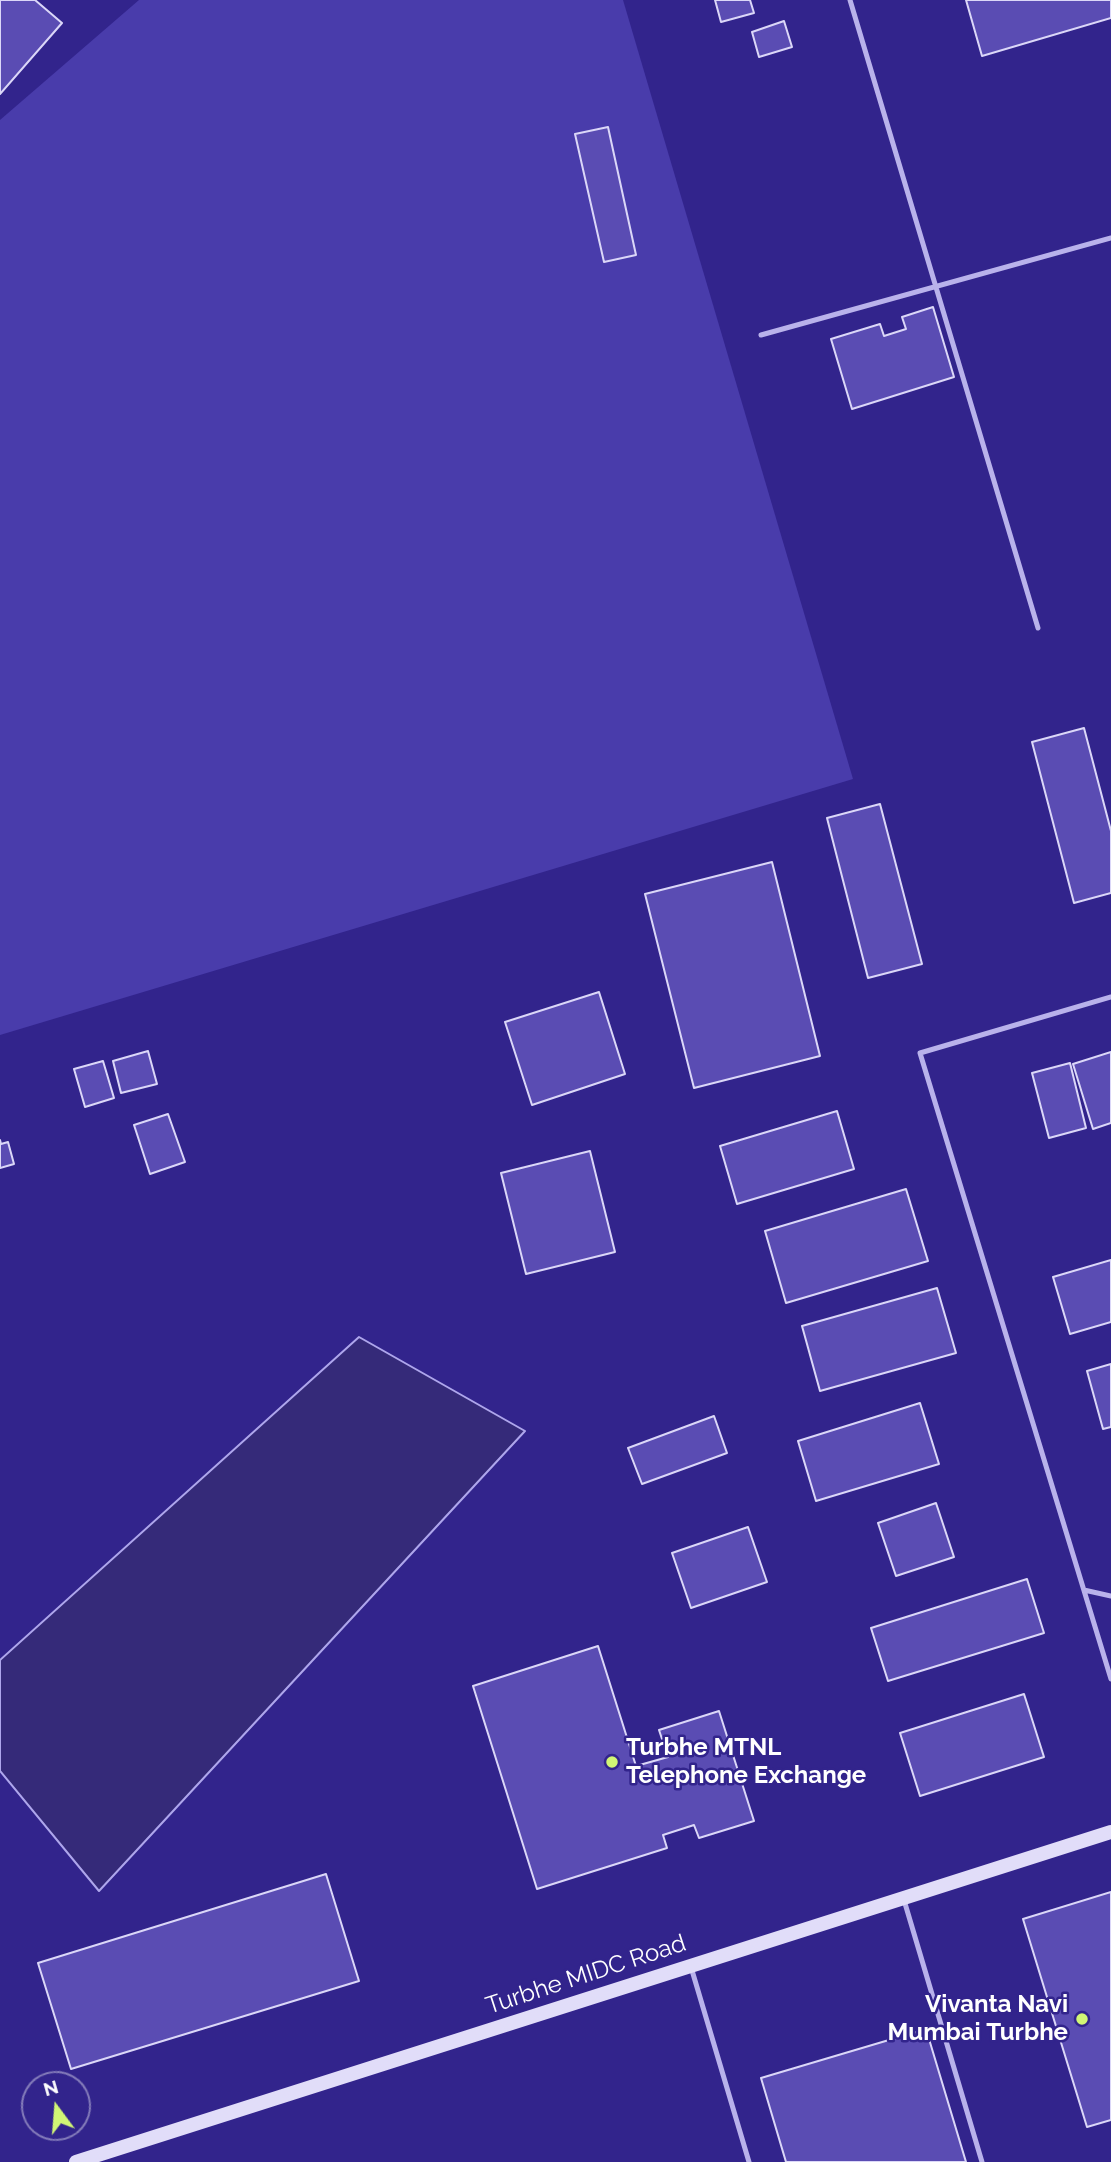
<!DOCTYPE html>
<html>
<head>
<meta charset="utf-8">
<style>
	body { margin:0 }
	#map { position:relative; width:1111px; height:2162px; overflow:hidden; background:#32248c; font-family:Raleway,sans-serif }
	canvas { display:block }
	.north { position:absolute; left:21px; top:2071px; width:70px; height:70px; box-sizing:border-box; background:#32248c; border:2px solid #847cba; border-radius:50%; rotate:344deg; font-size:19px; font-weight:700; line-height:28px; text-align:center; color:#fff }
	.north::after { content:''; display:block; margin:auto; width:24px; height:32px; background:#d1f675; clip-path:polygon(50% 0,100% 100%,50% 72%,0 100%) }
</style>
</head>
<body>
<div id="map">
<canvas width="1111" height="2162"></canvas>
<div class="north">N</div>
</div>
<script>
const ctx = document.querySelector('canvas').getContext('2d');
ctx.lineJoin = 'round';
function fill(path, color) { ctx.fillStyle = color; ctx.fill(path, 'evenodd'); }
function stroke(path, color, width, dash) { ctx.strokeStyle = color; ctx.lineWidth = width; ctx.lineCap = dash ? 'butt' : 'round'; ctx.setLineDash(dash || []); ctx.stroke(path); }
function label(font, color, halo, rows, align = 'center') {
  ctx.font = font + ' Raleway,sans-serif'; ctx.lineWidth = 5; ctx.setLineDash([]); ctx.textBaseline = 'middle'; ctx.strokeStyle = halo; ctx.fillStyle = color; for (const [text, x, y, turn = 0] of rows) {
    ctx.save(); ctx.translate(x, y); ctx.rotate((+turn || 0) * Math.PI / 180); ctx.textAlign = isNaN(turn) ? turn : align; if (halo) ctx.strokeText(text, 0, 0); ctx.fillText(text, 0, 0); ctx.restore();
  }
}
const green = new Path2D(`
	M139 0H623L853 779 0 1035V120Z`);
const water = new Path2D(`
	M359 1337 525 1431 99 1891 0 1771V1660Z`);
const building = new Path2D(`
	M0 0H35L62 23 0 94Z
	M715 0H750L754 13 721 22Z
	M966 0H1111V18L982 56Z
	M784 21 792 47 759 57 752 32Z
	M608 127 636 255 604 262 575 134Z
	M933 307 954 377 852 409 831 339 880 324 884 336 906 329 902 317Z
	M1084 728 1111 831V893L1074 903 1032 742Z
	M880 804 922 964 868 978 827 818Z
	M772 862 820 1056 694 1088 645 894Z
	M599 992 625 1074 532 1105 505 1022Z
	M148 1051 157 1084 121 1093 113 1061Z
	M1111 1052V1123L1093 1129 1073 1064Z
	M103 1061 114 1098 85 1107 74 1069Z
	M1070 1063 1086 1128 1049 1138 1032 1073Z
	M837 1111 854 1169 737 1204 720 1146Z
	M168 1114 185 1162 150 1174 134 1125Z
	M0 1140 1 1144 8 1142 14 1164 0 1168Z
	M590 1151 615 1252 526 1274 501 1173Z
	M906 1189 928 1261 786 1303 765 1231Z
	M1111 1260V1322L1070 1334 1053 1277Z
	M937 1288 956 1353 820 1391 802 1326Z
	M1111 1364V1427L1103 1429 1087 1371Z
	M920 1403 939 1464 816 1501 798 1441Z
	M714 1416 727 1453 642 1484 628 1448Z
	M936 1503 954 1557 896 1576 878 1523Z
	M748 1527 767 1582 691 1608 672 1553Z
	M1027 1579 1044 1633 888 1681 871 1628Z
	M598 1646 636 1766 668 1757 659 1730 719 1711 754 1821 699 1838 694 1825 663 1835 667 1848 537 1889 473 1686Z
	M1024 1694 1044 1757 920 1796 900 1733Z
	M326 1874 359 1981 71 2069 38 1963Z
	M1111 1892V2120L1087 2127 1023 1919Z
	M926 2029 966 2162H786L761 2078Z`);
const lane = new Path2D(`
	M850 0 1038 628
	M761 335 1111 238
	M1111 997 920 1053 1111 1679
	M1084 1590 1111 1596
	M904 1900 982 2162
	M691 1967 749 2162`);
const secondary = new Path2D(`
	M76 2162 1111 1832`);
const markers = [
	[612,1762,7,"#d1f675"],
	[1082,2019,7,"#d1f675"]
];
const poiNames = [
	["Turbhe MTNL",626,1748],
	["Telephone Exchange",626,1776],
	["Vivanta Navi",1068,2005,"right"],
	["Mumbai Turbhe",1068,2033,"right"]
];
const streetNames = [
	["Turbhe MIDC Road",586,1975,-18]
];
fill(green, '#493cab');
fill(water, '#352a79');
stroke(water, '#aea6ec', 2);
fill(building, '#5a4cb3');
stroke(building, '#dbd7f8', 2);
stroke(lane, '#b9b2eb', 5);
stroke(secondary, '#e1ddf9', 14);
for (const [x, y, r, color] of markers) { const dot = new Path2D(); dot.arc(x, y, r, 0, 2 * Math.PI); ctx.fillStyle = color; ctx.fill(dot); stroke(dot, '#32248c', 2.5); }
label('bold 24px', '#fff', '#32248c', poiNames, 'left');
label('24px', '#fff', '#32248c', streetNames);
</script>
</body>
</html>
